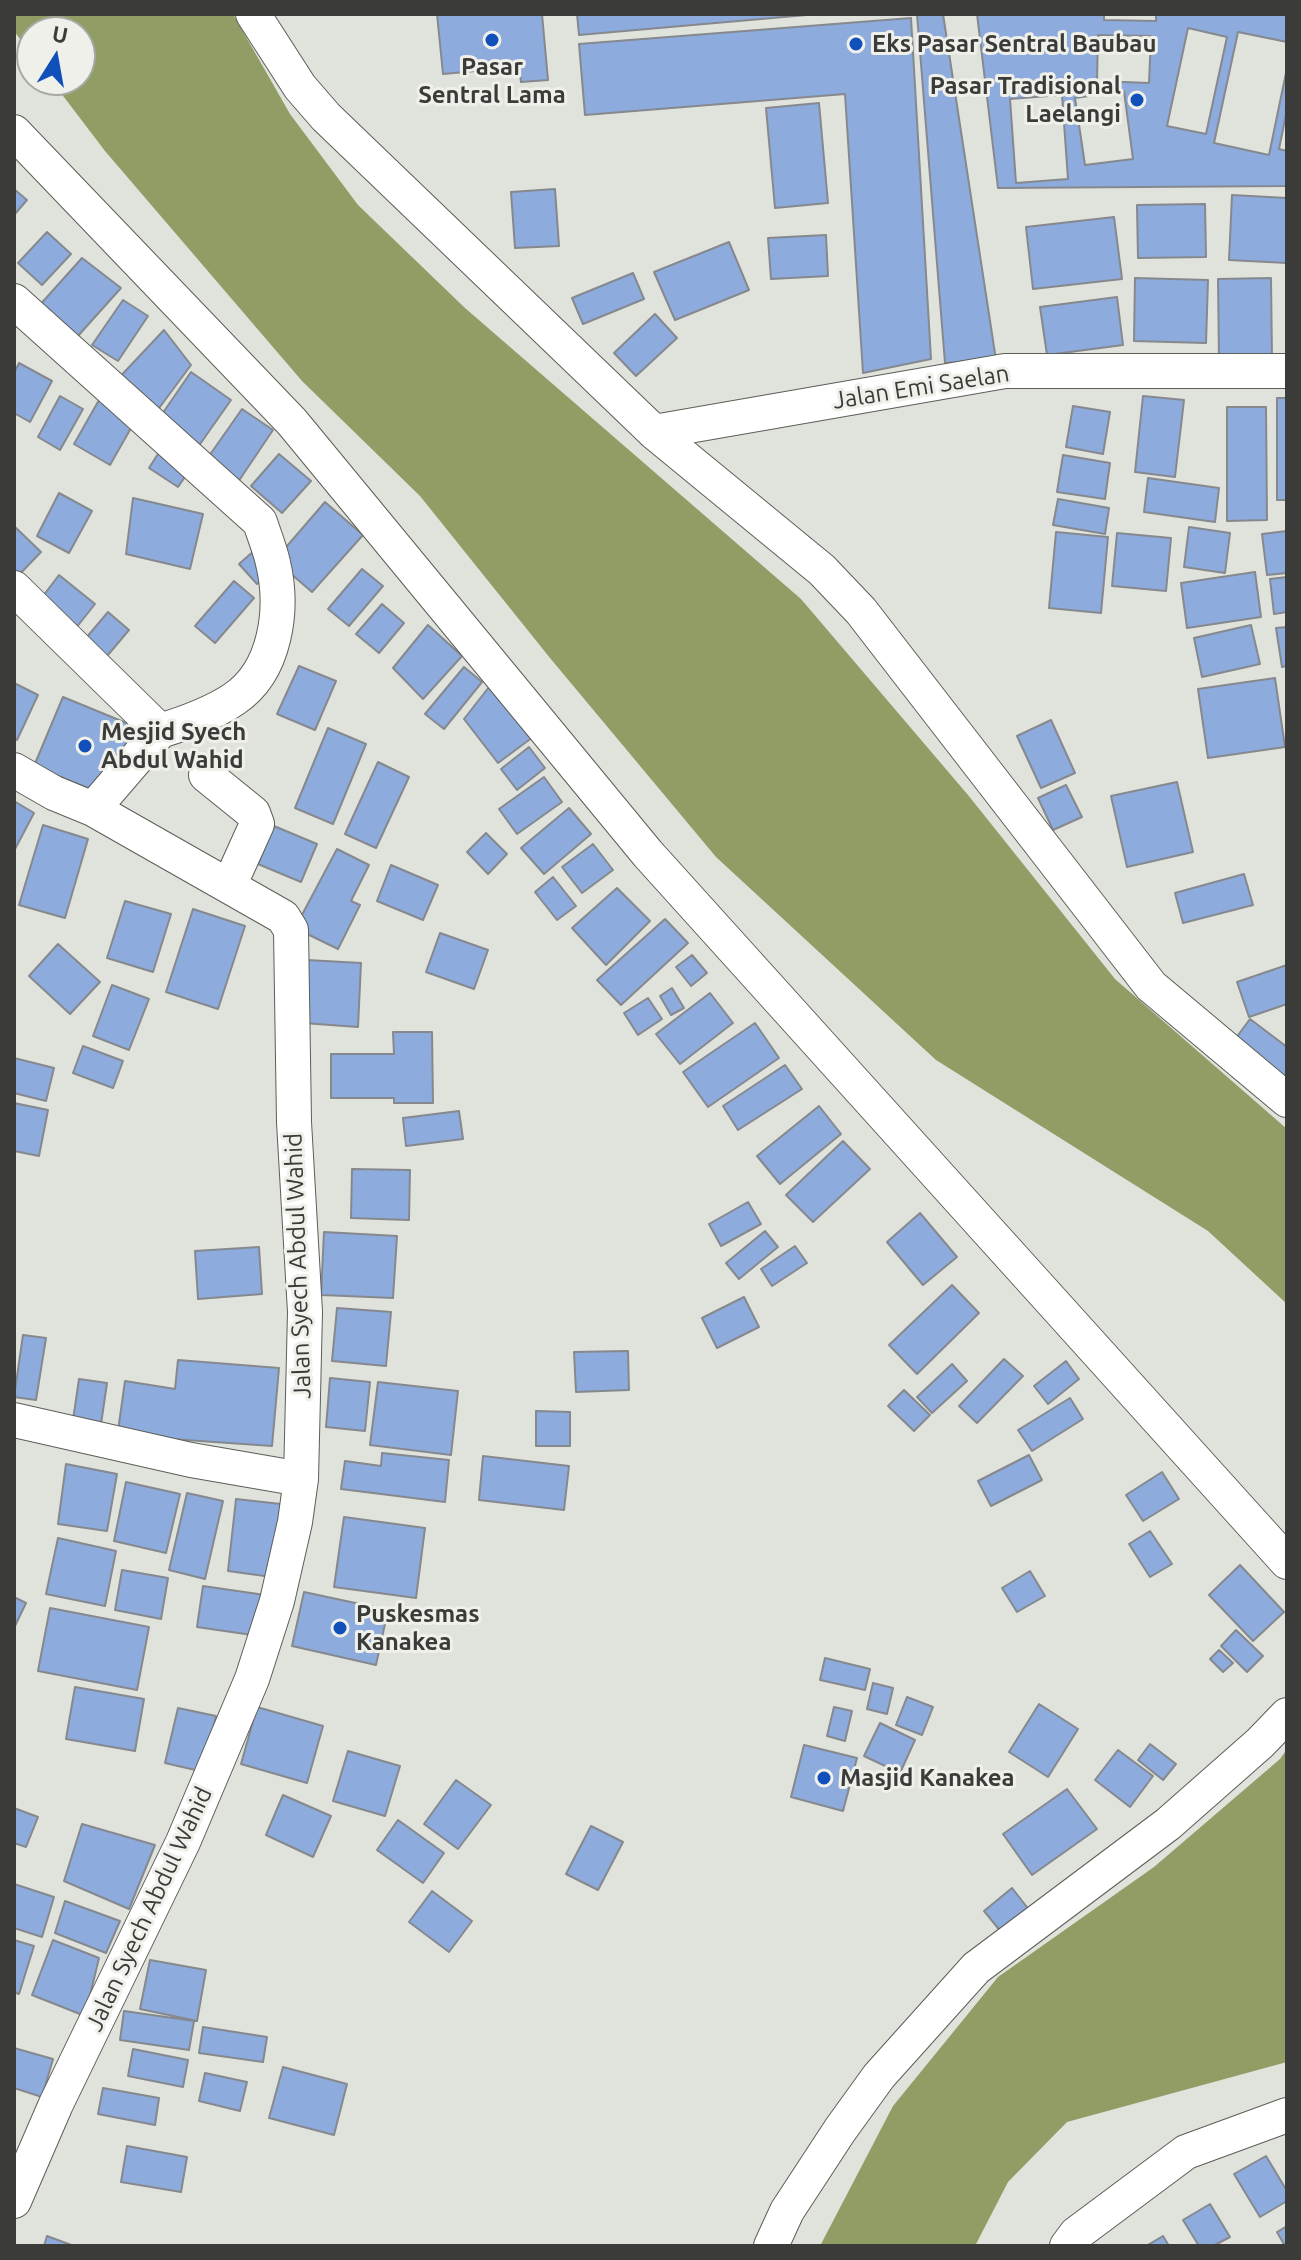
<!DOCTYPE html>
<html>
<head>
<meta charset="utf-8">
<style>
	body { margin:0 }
	#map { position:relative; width:1301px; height:2260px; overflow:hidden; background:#e0e2dc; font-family:Ubuntu,sans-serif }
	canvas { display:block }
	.frame { position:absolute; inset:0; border:16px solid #3b3c3a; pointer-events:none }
	.north { position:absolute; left:16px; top:16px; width:80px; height:80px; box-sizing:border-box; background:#eef0e9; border:2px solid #a6a8a3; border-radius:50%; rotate:11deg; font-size:22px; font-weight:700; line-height:32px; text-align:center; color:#3b3c3a }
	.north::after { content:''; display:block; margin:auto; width:28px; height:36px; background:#114fba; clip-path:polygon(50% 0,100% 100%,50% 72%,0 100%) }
</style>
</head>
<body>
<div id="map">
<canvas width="1301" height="2260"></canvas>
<div class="frame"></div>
<div class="north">U</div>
</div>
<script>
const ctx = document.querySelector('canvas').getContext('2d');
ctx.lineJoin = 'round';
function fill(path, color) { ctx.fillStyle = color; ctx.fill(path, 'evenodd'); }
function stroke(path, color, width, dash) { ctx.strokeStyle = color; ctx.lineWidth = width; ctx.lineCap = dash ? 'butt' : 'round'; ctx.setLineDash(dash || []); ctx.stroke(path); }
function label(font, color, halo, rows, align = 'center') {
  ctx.font = font + ' Ubuntu,sans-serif'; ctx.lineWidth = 6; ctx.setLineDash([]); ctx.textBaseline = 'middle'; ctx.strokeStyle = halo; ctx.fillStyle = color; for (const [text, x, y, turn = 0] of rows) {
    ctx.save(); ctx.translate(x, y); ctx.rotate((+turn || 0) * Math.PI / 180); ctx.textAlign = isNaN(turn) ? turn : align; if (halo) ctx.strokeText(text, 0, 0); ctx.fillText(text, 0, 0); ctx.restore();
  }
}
const water = new Path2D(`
	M14 14H233L290 114 358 205 465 308 801 599 968 795 1115 979 1287 1129V1304L1208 1231 936 1060 716 857 550 658 420 496 302 381 105 151 51 80H80V32H32V55L14 31Z
	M1287 1749V2062L1067 2122 1008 2182 975 2246H820L893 2106 998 1977 1154 1867 1280 1759Z`);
const building = new Path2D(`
	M437 14H542L548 80 521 82 519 67 443 74Z
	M577 14H818L579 35Z
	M917 14H943L996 360 945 363Z
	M977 14H1287V186L998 188Z
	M1104 14H1156V21L1104 20Z
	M911 18 931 359 863 373 845 94 585 115 579 44Z
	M1188 28 1227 37 1206 134 1167 126Z
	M1238 32 1287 42V68L1269 155 1214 143Z
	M1098 35 1151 36 1149 83 1097 81Z
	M1124 91 1133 159 1085 165 1075 98Z
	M1062 95 1068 179 1016 183 1010 99Z
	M819 103 828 203 775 208 766 108Z
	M1287 110V151L1279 149Z
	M14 189 27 200 14 215Z
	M555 189 559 246 515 248 511 192Z
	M1232 195 1287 198V263L1229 260Z
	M1205 204 1206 257 1138 258 1137 205Z
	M1114 217 1122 279 1033 289 1026 227Z
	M47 232 71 254 42 285 18 263Z
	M826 235 828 276 771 279 768 238Z
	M729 242 749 290 675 320 654 272Z
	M82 258 121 288 77 337 38 307Z
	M633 273 644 299 583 324 572 298Z
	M1135 278 1208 280 1206 343 1134 341Z
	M1271 278 1272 358H1219L1218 279Z
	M1117 297 1123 345 1047 355 1040 307Z
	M123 300 148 316 118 361 92 345Z
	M655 314 677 338 636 376 614 353Z
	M164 330 191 365 151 419 115 382Z
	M19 363 52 381 30 422 14 413V373Z
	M191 372 231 400 198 447 158 420Z
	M103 393 139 414 110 465 74 444Z
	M60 396 83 409 60 450 38 437Z
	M1143 396 1184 400 1175 477 1135 472Z
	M1277 398H1287V500H1277Z
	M1073 406 1110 412 1103 454 1066 447Z
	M1227 407H1266L1267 520 1227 521Z
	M242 409 273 430 234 488 202 466Z
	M163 446 193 465 178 487 149 468Z
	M279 454 311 481 282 513 251 486Z
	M1063 455 1110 463 1105 499 1057 492Z
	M1148 478 1219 488 1215 522 1144 512Z
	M59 493 92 511 69 553 37 536Z
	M133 498 203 514 190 569 126 554Z
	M1058 499 1109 508 1105 534 1053 525Z
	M325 502 363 535 312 592 275 560Z
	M14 526 41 552 16 578 14 575Z
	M1189 527 1230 533 1225 573 1184 567Z
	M1287 531V573L1267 575 1262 534Z
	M1056 532 1108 537 1101 613 1049 608Z
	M1117 533 1171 538 1166 591 1112 586Z
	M255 550 273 570 257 584 239 564Z
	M362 569 383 586 349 626 328 609Z
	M1255 572 1261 617 1187 628 1181 583Z
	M59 575 95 604 76 628 40 600Z
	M1287 577V612L1274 614 1270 579Z
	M234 581 254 598 215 643 195 626Z
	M382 604 404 623 379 653 356 634Z
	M108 612 129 630 102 662 81 644Z
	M428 625 462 656 423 699 393 668Z
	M1251 625 1260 664 1202 677 1194 638Z
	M1287 627V666L1282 667 1276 628Z
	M299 666 336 681 315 730 277 714Z
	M464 667 482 682 444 729 425 714Z
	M1275 678 1285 747 1208 758 1198 689Z
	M14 683 38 695 17 740 14 738Z
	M489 687 533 737 498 763 464 719Z
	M63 697 136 727 107 796 34 766Z
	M1051 720 1075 773 1041 788 1017 736Z
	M328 728 366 744 333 824 295 808Z
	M529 747 545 768 517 790 501 769Z
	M378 762 409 777 376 848 345 834Z
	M544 777 562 802 517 834 499 809Z
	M1177 782 1193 852 1127 867 1111 796Z
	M1066 785 1082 817 1053 830 1038 798Z
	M14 801 34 813 14 851Z
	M569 808 591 834 544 874 521 848Z
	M43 825 88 839 65 918 19 905Z
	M274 826 317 844 301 882 258 864Z
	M486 833 507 854 488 874 467 852Z
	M593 844 613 870 582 893 562 867Z
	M337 849 369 865 351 901 360 905 338 949 295 928Z
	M391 865 438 885 423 920 377 901Z
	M1244 874 1253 905 1183 923 1175 893Z
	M553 877 576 906 557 920 535 892Z
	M617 888 650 921 606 965 572 928Z
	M125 901 171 914 153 972 107 958Z
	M193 909 245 926 218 1009 166 992Z
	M665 919 688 943 621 1005 597 980Z
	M440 933 488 950 474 989 426 972Z
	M58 944 100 982 70 1014 29 976Z
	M692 955 707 973 691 986 676 967Z
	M307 960 361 963 358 1027 303 1023Z
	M1287 965V1004L1249 1017 1237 982Z
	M112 985 149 999 129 1050 93 1036Z
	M672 988 684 1008 671 1015 660 996Z
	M710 993 733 1023 680 1064 656 1034Z
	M648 998 662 1019 638 1035 624 1013Z
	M1250 1019 1287 1047V1088L1230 1046Z
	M755 1023 779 1058 708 1107 683 1072Z
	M393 1032H432L433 1103H394V1098H331V1054H394Z
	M83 1046 123 1061 113 1088 73 1073Z
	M14 1058 54 1068 46 1101 14 1093Z
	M785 1065 802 1089 738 1130 723 1106Z
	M14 1103 48 1110 39 1156 14 1151Z
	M819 1106 841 1134 780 1184 757 1156Z
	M459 1111 463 1139 406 1146 403 1118Z
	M843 1141 870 1169 813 1222 786 1195Z
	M352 1169 410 1170 409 1220 351 1218Z
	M748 1202 761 1224 721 1246 709 1224Z
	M920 1213 957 1257 923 1285 887 1242Z
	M765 1231 778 1247 739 1279 726 1263Z
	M324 1232 397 1236 393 1298 321 1295Z
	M795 1246 807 1263 772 1286 761 1269Z
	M259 1247 262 1294 198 1299 195 1251Z
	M952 1285 979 1313 917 1374 889 1345Z
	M744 1297 759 1327 717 1348 702 1318Z
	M337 1308 391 1312 386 1366 332 1361Z
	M23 1335 46 1338 36 1400 14 1397Z
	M628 1351 629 1390 576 1392 574 1352Z
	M1004 1359 1023 1376 977 1423 959 1406Z
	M178 1360 279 1368 272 1446 171 1439 118 1431 125 1381 175 1389Z
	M1066 1361 1079 1379 1048 1404 1034 1386Z
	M952 1364 967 1381 932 1413 917 1397Z
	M330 1378 370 1382 365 1431 326 1427Z
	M79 1379 107 1383 100 1431 72 1427Z
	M378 1382 458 1391 451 1455 370 1445Z
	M904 1390 930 1415 914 1431 888 1406Z
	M1070 1398 1083 1419 1032 1451 1018 1430Z
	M536 1411 570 1412V1446H536Z
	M382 1453 449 1460 445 1502 341 1489 345 1461 381 1466Z
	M1029 1455 1042 1480 991 1506 978 1481Z
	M483 1456 569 1466 564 1510 479 1500Z
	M66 1464 117 1474 107 1531 58 1524Z
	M1162 1472 1179 1499 1143 1521 1126 1495Z
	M126 1482 180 1494 166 1553 114 1541Z
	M187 1493 223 1501 205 1579 169 1570Z
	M236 1499 281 1504 272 1577 228 1571Z
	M344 1517 425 1528 416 1598 334 1587Z
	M1150 1531 1172 1564 1150 1577 1129 1544Z
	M58 1538 116 1551 105 1606 46 1594Z
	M1240 1565 1284 1612 1253 1641 1209 1595Z
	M122 1570 168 1578 161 1619 115 1610Z
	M1030 1571 1045 1596 1017 1612 1002 1588Z
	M203 1586 265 1595 259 1636 197 1627Z
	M304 1592 388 1610 376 1665 292 1646Z
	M14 1597 26 1603 14 1628Z
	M50 1608 149 1627 137 1690 38 1671Z
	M1236 1630 1263 1656 1247 1672 1221 1646Z
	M1219 1650 1233 1663 1223 1672 1210 1659Z
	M825 1658 870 1669 865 1690 820 1680Z
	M873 1683 893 1688 887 1714 867 1709Z
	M75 1687 144 1699 135 1751 66 1739Z
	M907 1697 933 1707 922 1735 896 1725Z
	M1039 1704 1078 1729 1048 1777 1009 1752Z
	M257 1707 323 1726 307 1783 241 1764Z
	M834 1707 852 1711 845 1741 827 1736Z
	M178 1708 216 1716 204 1772 165 1763Z
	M880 1723 915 1740 900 1773 864 1756Z
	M1150 1744 1176 1764 1163 1780 1138 1760Z
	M804 1745 857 1758 843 1811 791 1797Z
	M1118 1750 1153 1776 1130 1807 1095 1780Z
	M348 1751 400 1766 385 1816 333 1801Z
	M456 1780 491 1805 458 1849 424 1824Z
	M1067 1789 1097 1829 1032 1875 1003 1834Z
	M283 1795 331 1816 313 1857 266 1835Z
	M14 1808 38 1817 26 1847 14 1843Z
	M398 1820 444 1853 423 1883 377 1850Z
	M82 1824 155 1845 129 1909 64 1881Z
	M591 1826 623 1842 598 1890 566 1874Z
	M14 1884 54 1897 42 1937 14 1928Z
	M1012 1888 1030 1911 1002 1933 984 1911Z
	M432 1891 472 1921 449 1952 409 1922Z
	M65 1901 120 1921 106 1953 55 1933Z
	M14 1940 34 1946 19 1994 14 1992Z
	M53 1940 99 1958 85 2016 32 1995Z
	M150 1960 206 1970 197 2021 140 2009Z
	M124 2011 194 2021 189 2050 120 2040Z
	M203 2027 267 2037 263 2062 199 2053Z
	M14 2048 53 2059 42 2097 14 2088Z
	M133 2049 188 2060 183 2087 128 2076Z
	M283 2067 347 2084 334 2135 269 2118Z
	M205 2073 247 2082 240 2111 199 2101Z
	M103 2088 159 2098 155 2125 98 2114Z
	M127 2146 187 2157 181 2192 121 2182Z
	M1266 2156 1287 2191V2201L1260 2217 1234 2174Z
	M1210 2204 1230 2237 1213 2246H1199L1183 2220Z
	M1287 2226V2246H1285L1277 2232Z
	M47 2236 74 2246H44Z
	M1163 2236 1169 2246H1146Z`);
const street = new Path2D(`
	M253 14 300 87 326 117 654 432 822 570 861 611 1151 986 1287 1100
	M14 132 292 422 648 854 1287 1562
	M14 301 260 522C264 535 270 549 273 563 284 609 276 671 234 699 212 714 186 723 160 731
	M654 432 1005 371H1287
	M14 588 160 731 93 809
	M14 770 54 793 93 809 283 917 291 930 294 1122 305 1312 301 1479 295 1522 277 1601 252 1679 183 1842 56 2104 14 2201
	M206 775 253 813 257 824 229 886
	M14 1420 191 1460 301 1479
	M771 2246 787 2211 840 2130 879 2076 976 1968 1168 1824 1260 1743 1287 1715
	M1067 2246 1076 2234 1186 2152 1287 2115`);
const markers = [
	[492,40,8,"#114fba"],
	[856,44,8,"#114fba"],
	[1137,100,8,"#114fba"],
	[85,746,8,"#114fba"],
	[340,1628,8,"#114fba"],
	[824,1778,8,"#114fba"]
];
const poiNames = [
	["Eks Pasar Sentral Baubau",872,44],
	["Pasar",492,67,"center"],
	["Sentral Lama",492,95,"center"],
	["Pasar Tradisional",1121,86,"right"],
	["Laelangi",1121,114,"right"],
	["Mesjid Syech",101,732],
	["Abdul Wahid",101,760],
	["Puskesmas",356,1614],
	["Kanakea",356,1642],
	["Masjid Kanakea",840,1778]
];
const streetNames = [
	["Jalan Emi Saelan",921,387,-9],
	["Jalan Syech Abdul Wahid",298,1266,-92],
	["Jalan Syech Abdul Wahid",149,1909,-65]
];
fill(water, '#909e66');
fill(building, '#8eabdd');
stroke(building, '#85898e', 2);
stroke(street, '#5c5e58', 36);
stroke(street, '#fff', 34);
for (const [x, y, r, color] of markers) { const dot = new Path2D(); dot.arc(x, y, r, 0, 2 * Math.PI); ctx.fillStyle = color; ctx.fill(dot); stroke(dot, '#eef0e9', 3); }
label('bold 24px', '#3b3c3a', '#eef0e9', poiNames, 'left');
label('24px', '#3b3c3a', '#eef0e9', streetNames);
</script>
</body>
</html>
